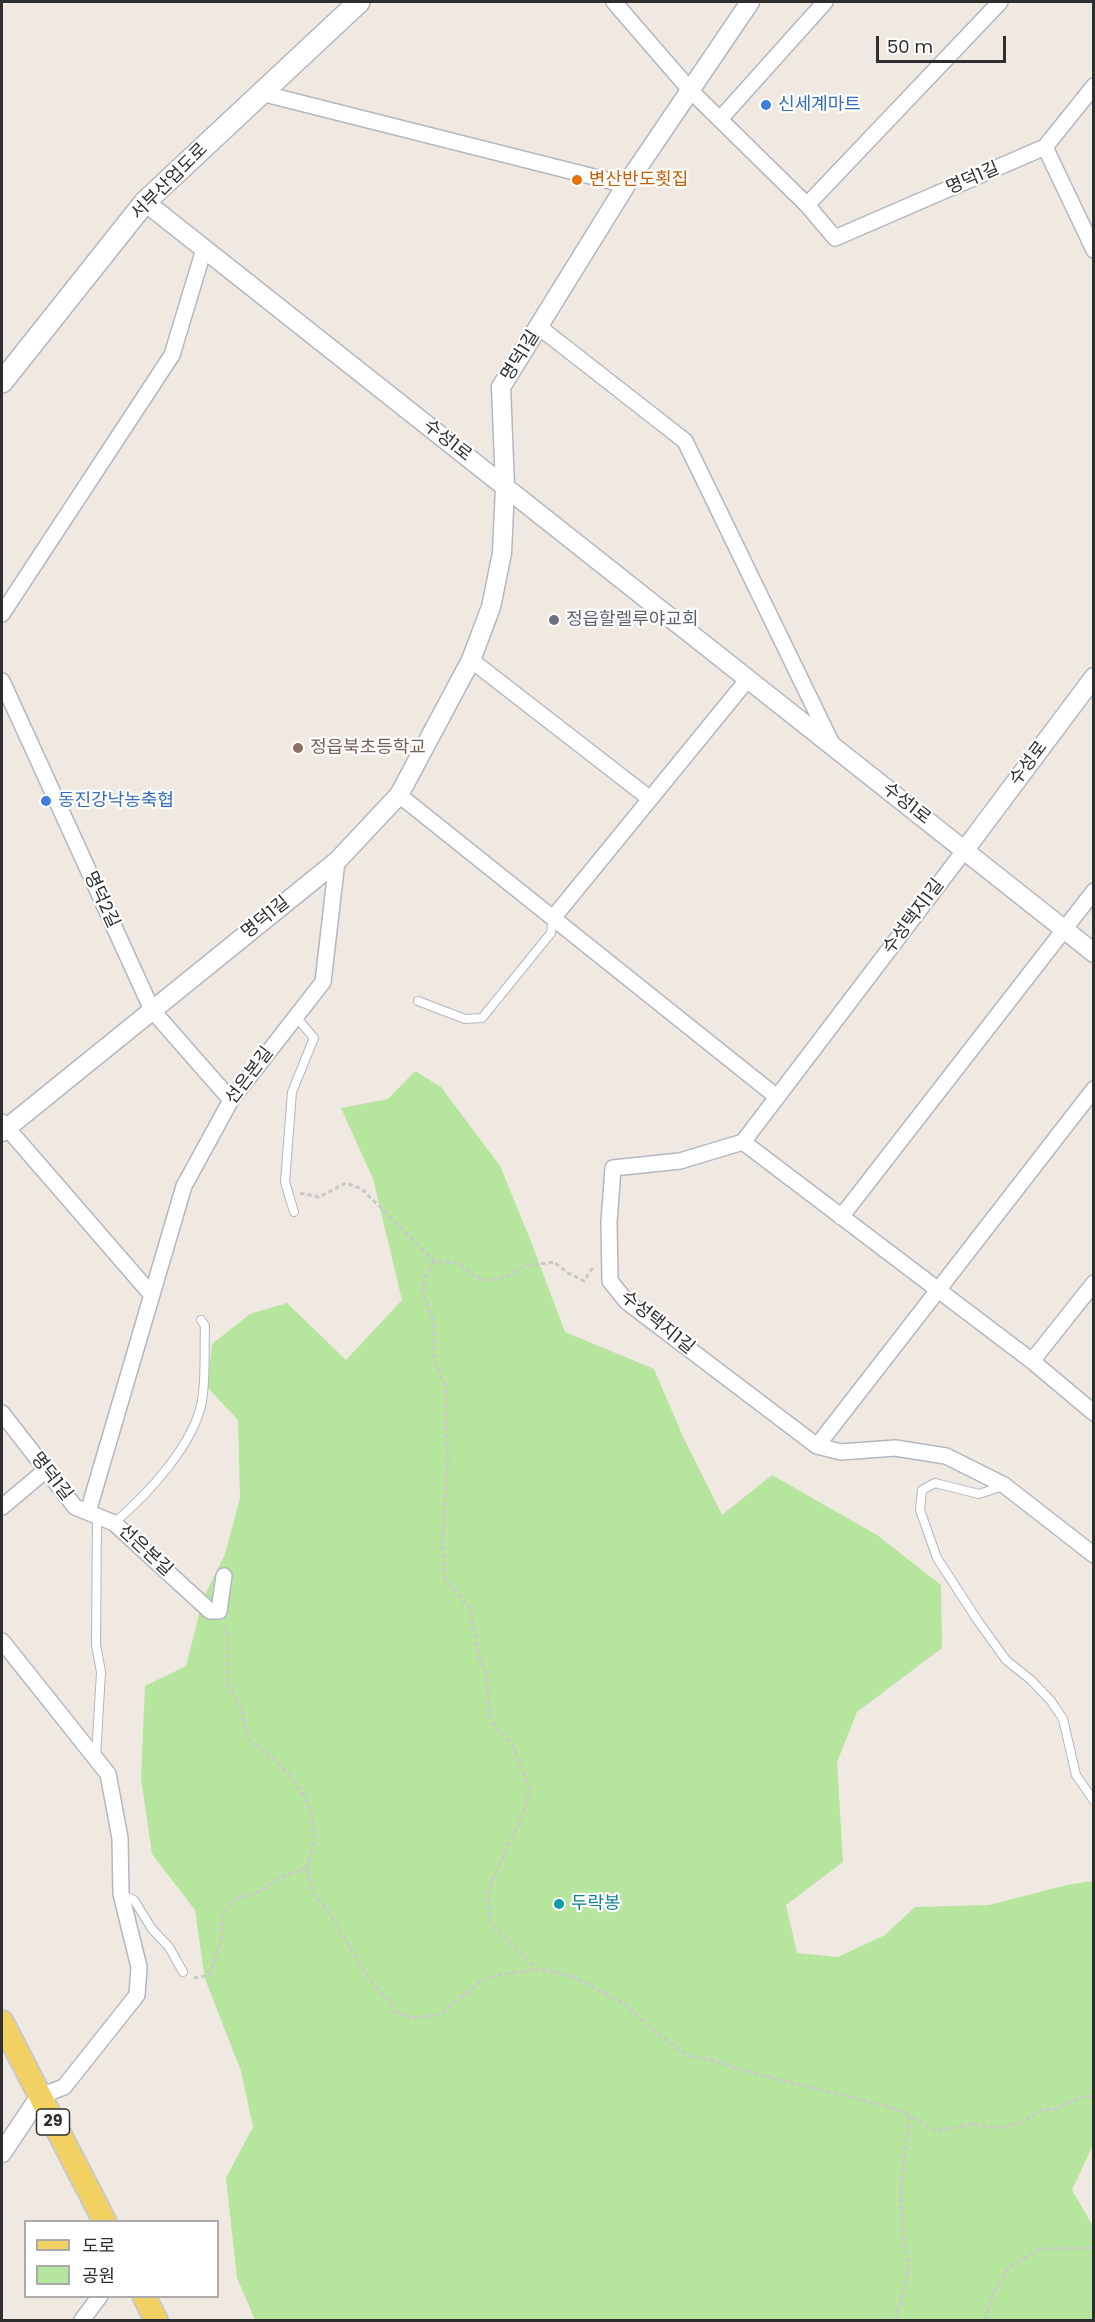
<!DOCTYPE html>
<html>
<head>
<meta charset="utf-8">
<style>
	body { margin:0 }
	#map { position:relative; width:1095px; height:2322px; overflow:hidden; background:#efe9e1; font-family:Poppins,"Noto Sans KR",sans-serif }
	canvas { display:block }
	.frame { position:absolute; inset:0; border:3px solid #2e2e2e; pointer-events:none }
	.legend { position:absolute; left:24px; top:2220px; width:195px; height:78px; box-sizing:border-box; background:#fff; border:2px solid #ababab; margin:0; padding:8px 10px; list-style:none; font-size:18px; color:#2e2e2e }
	.legend li { display:flex; align-items:center; gap:12px; height:30px }
	.legend b { width:30px; border:2px solid #ababab }
	.scale { position:absolute; left:876px; top:36px; width:130px; height:27px; box-sizing:border-box; border:3px solid #2e2e2e; border-top:0; padding-left:8px; font-size:18px; line-height:21px; white-space:nowrap; color:#2e2e2e; -webkit-text-stroke:4px #fff; paint-order:stroke }
</style>
</head>
<body>
<div id="map">
<canvas width="1095" height="2322"></canvas>
<div class="frame"></div>
<ul class="legend">
<li><b style="height:8px;background:#f2d163"></b>도로</li>
<li><b style="height:16px;background:#b6e59e"></b>공원</li>
</ul>
<div class="scale">50 m</div>
</div>
<script>
const ctx = document.querySelector('canvas').getContext('2d');
ctx.lineJoin = 'round';
function fill(path, color) { ctx.fillStyle = color; ctx.fill(path, 'evenodd'); }
function stroke(path, color, width, dash) { ctx.strokeStyle = color; ctx.lineWidth = width; ctx.lineCap = dash ? 'butt' : 'round'; ctx.setLineDash(dash || []); ctx.stroke(path); }
function label(font, color, halo, rows, align = 'center') {
  ctx.font = font + ' Poppins,"Noto Sans KR",sans-serif'; ctx.lineWidth = 4.5; ctx.setLineDash([]); ctx.textBaseline = 'middle'; ctx.strokeStyle = halo; ctx.fillStyle = color; for (const [text, x, y, turn = 0] of rows) {
    ctx.save(); ctx.translate(x, y); ctx.rotate((+turn || 0) * Math.PI / 180); ctx.textAlign = isNaN(turn) ? turn : align; if (halo) ctx.strokeText(text, 0, 0); ctx.fillText(text, 0, 0); ctx.restore();
  }
}
const green = new Path2D(`
	M415 1071 441 1087 500 1166 530 1239 565 1332 654 1369 684 1439 722 1515 772 1475 877 1535 941 1585 942 1648 857 1712 837 1762 843 1862 786 1905 797 1953 838 1957 885 1935 915 1907 989 1905 1067 1885 1093 1881V2145L1072 2190 1093 2226V2320H255L237 2278 226 2178 253 2127 241 2071 205 1979 195 1910 152 1854 141 1778 145 1686 186 1666 203 1599 225 1554 240 1498 238 1420 207 1387 212 1344 250 1314 287 1303 346 1360 402 1300 373 1179 341 1108 388 1099Z`);
const path = new Path2D(`
	M300 1193 319 1197 346 1183 362 1189 434 1261 459 1263 474 1276 490 1281 510 1275 525 1266 554 1262 568 1273 584 1281 593 1267
	M434 1261 426 1275 422 1290 434 1323V1357L446 1388V1423L448 1456 442 1545 445 1579 470 1609 479 1656 486 1673 490 1718 499 1732 513 1745 529 1789 527 1802 520 1821 492 1880 488 1895 491 1924 527 1960 539 1969
	M224 1625 227 1631V1683L241 1707 248 1739C280 1763 314 1791 314 1836 314 1846 309 1858 307 1868
	M194 1978 210 1975 222 1936V1919L229 1905 238 1898 261 1891 281 1877 307 1868 313 1893 327 1909 369 1979 387 1999 394 2012 413 2018 439 2015 483 1980 497 1975 539 1969 572 1976 626 2005 654 2031 688 2056 712 2060 749 2072 891 2107 909 2115 936 2131 972 2124 995 2128 1019 2124 1042 2110 1056 2109 1084 2096 1094 2097
	M895 2320 900 2305 909 2266 902 2234 901 2184 909 2116
	M985 2320 994 2291 1010 2266 1041 2249 1094 2248`);
const service = new Path2D(`
	M418 1001 465 1019 482 1018 551 933 553 918
	M294 1212 285 1182 292 1092 314 1038 296 1017
	M1003 1486 979 1494 935 1483 922 1490 920 1510 937 1558 978 1621 1006 1660 1031 1680 1051 1701 1063 1719 1076 1775 1094 1801
	M114 1523C147 1495 194 1445 202 1401 206 1377 204 1350 205 1326L201 1320
	M96 1757 101 1672 96 1645 97 1516
	M122 1895 134 1900 152 1929 169 1947 183 1972`);
const minor = new Path2D(`
	M614 2 691 91 807 205 835 238 1045 147 1094 86
	M261 93 626 185
	M721 118 825 2
	M1045 147 1094 250
	M807 205 1000 2
	M539 327 685 441 833 746
	M2 614 172 355 204 249
	M471 660 649 798
	M2 681 152 1010 231 1100
	M399 795 777 1097
	M964 851 743 1142 680 1161 613 1168 609 1222 610 1281 627 1302 817 1446 841 1452 895 1448 946 1456 1004 1485 1094 1555
	M553 918 748 679
	M2 1122 151 1294
	M743 1142 1032 1361 1094 1413
	M841 1217 1094 891
	M1032 1361 1094 1283
	M2 1413 75 1507 114 1523 210 1611H219L224 1576
	M817 1446 1094 1089
	M2 1507 46 1470
	M88 1512 184 1186 231 1100 323 982 337 861
	M2 1641 108 1774 120 1838 121 1894 139 1967 137 1995 64 2087 40 2096
	M82 2320 100 2296`);
const tertiary = new Path2D(`
	M145 202 1094 953
	M964 851 1094 677
	M2 1132 337 861 399 795 471 660 491 607 502 553 505 487 501 387 626 185 750 2
	M2 2153 40 2096`);
const secondary = new Path2D(`
	M2 382 145 202 359 2`);
const primary = new Path2D(`
	M2 2022 105 2222
	M144 2296 156 2320`);
const markers = [
	[766,105,6,"#3f7fe0"],
	[577,180,6,"#e8710a"],
	[554,620,6,"#6b7280"],
	[298,748,6,"#8d6e63"],
	[46,801,6,"#3f7fe0"],
	[559,1904,6,"#0f9aa8"]
];
const shields = [
	[53,2122,33]
];
const shieldNames = [
	["29",53,2122]
];
const shopNames = [
	["신세계마트",778,105],
	["동진강낙농축협",58,801]
];
const streetNames = [
	["명덕1길",973,179,-23],
	["서부산업도로",170,182,-45],
	["명덕1길",521,356,-58],
	["수성1로",447,441,38],
	["수성로",1029,764,-53],
	["수성1로",906,804,38],
	["명덕2길",101,900,65],
	["수성택지1길",914,917,-53],
	["명덕1길",266,918,-39],
	["선은본길",250,1076,-53],
	["수성택지1길",657,1323,39],
	["명덕1길",51,1477,52],
	["선은본길",145,1551,43]
];
const foodNames = [
	["변산반도횟집",589,180]
];
const worshipNames = [
	["정읍할렐루야교회",566,620]
];
const educationNames = [
	["정읍북초등학교",310,748]
];
const cultureNames = [
	["두락봉",571,1904]
];
fill(green, '#b6e59e');
stroke(service, '#b4b7c1', 10);
stroke(minor, '#b4b7c1', 18);
stroke(tertiary, '#b4b7c1', 21);
stroke(secondary, '#b4b7c1', 24);
stroke(primary, '#c9c9c9', 26);
stroke(path, '#c9c9c9', 3, [4.5, 3]);
stroke(service, '#fff', 8);
stroke(minor, '#fff', 15);
stroke(tertiary, '#fff', 18);
stroke(secondary, '#fff', 21);
stroke(primary, '#f2d163', 22);
for (const [x, y, r, color] of markers) { const dot = new Path2D(); dot.arc(x, y, r, 0, 2 * Math.PI); ctx.fillStyle = color; ctx.fill(dot); stroke(dot, '#fff', 2); }
for (const [x, y, w] of shields) { const box = new Path2D(); box.roundRect(x - w / 2, y - 13, w, 26, 4.5); ctx.fillStyle = '#fff'; ctx.fill(box); stroke(box, '#2e2e2e', 1.5); }
label('bold 16px', '#2e2e2e', null, shieldNames);
label('18px', '#366cbe', '#fff', shopNames, 'left');
label('18px', '#2e2e2e', '#fff', streetNames);
label('18px', '#c56008', '#fff', foodNames, 'left');
label('18px', '#5b616d', '#fff', worshipNames, 'left');
label('18px', '#785e54', '#fff', educationNames, 'left');
label('18px', '#0d838f', '#fff', cultureNames, 'left');
</script>
</body>
</html>
